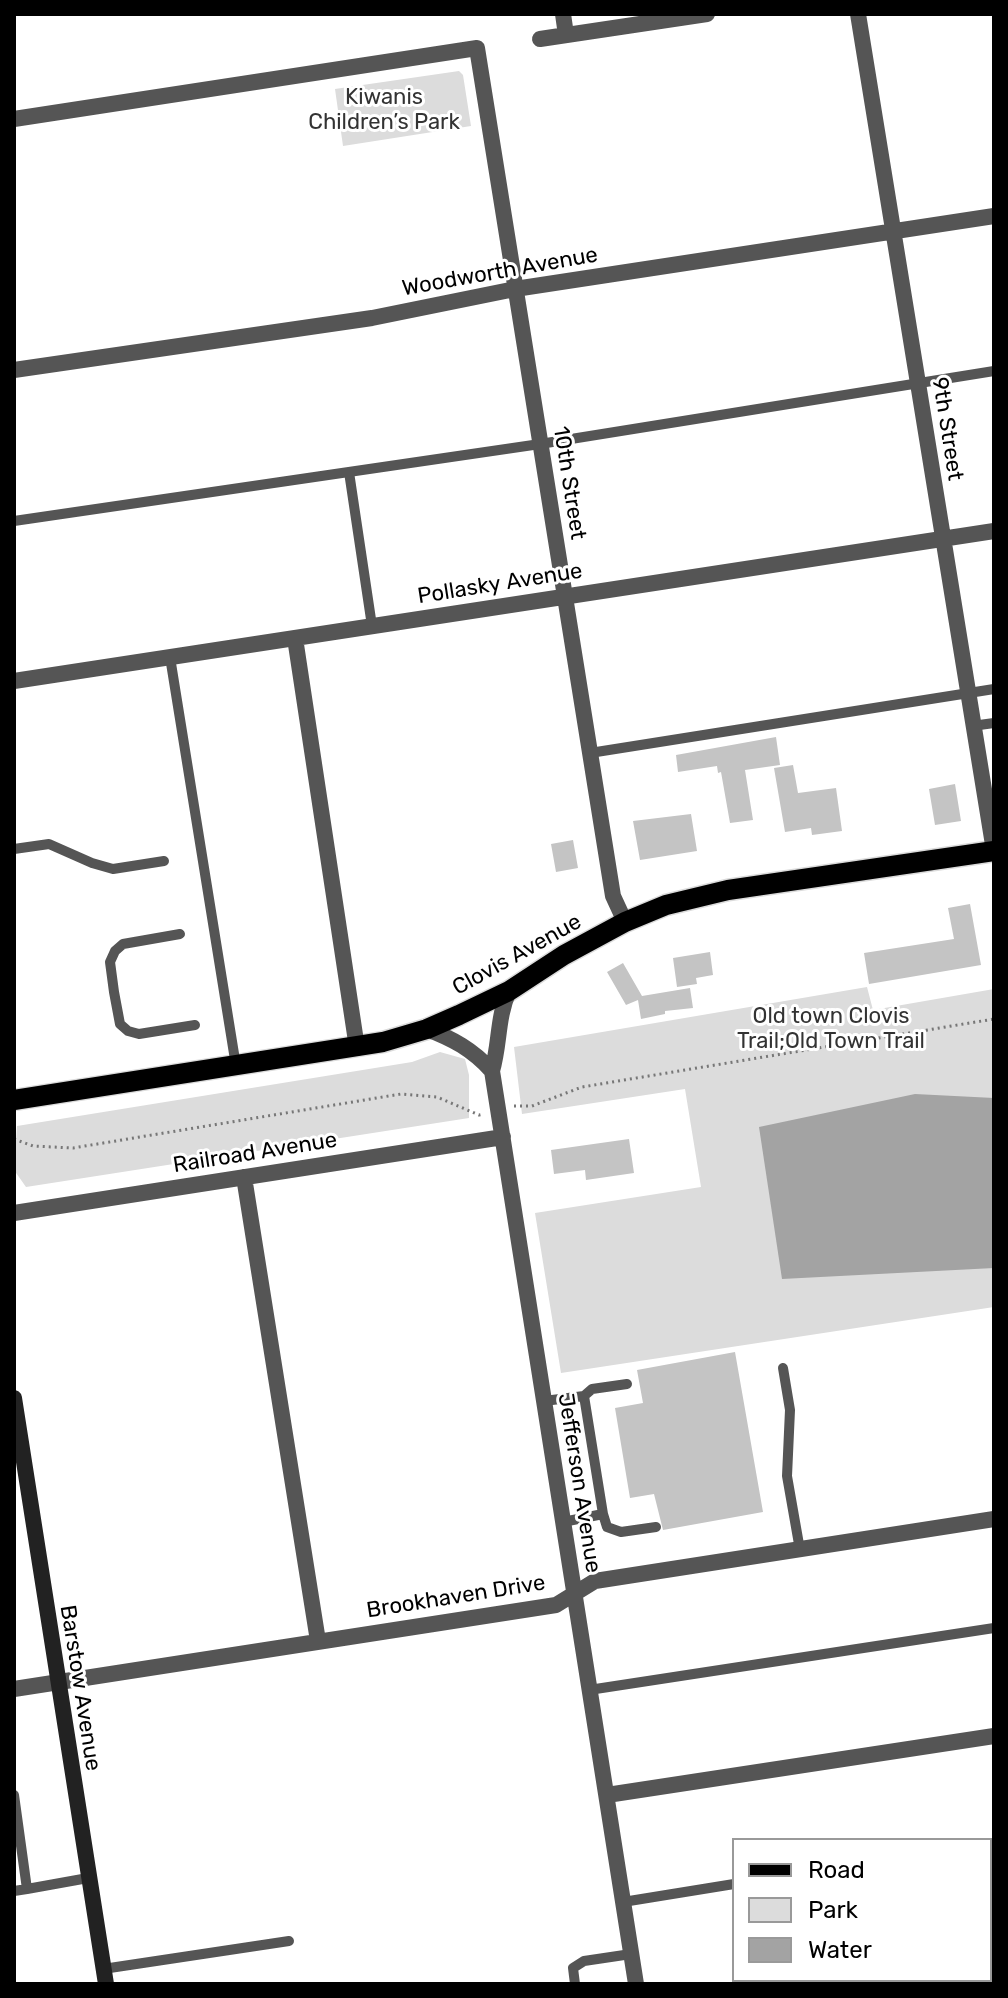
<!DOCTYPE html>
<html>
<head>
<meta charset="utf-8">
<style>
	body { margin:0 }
	#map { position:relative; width:1008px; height:1998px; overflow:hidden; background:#fff; font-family:Rubik,sans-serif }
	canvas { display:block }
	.frame { position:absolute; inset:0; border:16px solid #000; pointer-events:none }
	.legend { position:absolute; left:732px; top:1838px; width:260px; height:144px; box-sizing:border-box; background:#fff; border:2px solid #999; margin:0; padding:10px 14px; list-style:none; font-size:24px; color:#000 }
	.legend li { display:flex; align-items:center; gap:16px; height:40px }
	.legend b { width:40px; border:2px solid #999 }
</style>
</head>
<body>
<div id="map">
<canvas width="1008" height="1998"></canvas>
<div class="frame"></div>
<ul class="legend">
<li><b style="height:10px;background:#000"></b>Road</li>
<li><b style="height:22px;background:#dcdcdc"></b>Park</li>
<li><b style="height:22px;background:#a3a3a3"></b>Water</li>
</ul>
</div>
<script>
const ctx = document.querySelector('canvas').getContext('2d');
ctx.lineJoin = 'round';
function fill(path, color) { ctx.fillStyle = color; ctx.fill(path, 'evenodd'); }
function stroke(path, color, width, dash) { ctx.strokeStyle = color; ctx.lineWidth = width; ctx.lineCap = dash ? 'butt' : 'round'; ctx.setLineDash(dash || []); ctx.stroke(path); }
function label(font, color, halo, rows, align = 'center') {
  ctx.font = font + ' Rubik,sans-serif'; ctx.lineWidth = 6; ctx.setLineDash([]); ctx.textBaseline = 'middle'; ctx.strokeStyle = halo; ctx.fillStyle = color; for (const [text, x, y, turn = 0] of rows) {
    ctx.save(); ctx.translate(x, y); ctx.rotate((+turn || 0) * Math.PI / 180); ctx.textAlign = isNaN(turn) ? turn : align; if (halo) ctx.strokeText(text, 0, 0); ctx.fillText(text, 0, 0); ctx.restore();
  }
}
const green = new Path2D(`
	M459 71 463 75 471 126 343 146 335 89Z
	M867 987 873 1010 994 989V1307L561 1373 535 1213 701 1187 685 1089 522 1114 514 1047Z
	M440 1052 465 1059 469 1075V1118L26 1187 14 1170 17 1126 412 1062Z`);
const water = new Path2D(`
	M915 1094 994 1098V1268L782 1279 759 1127Z`);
const building = new Path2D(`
	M776 737 780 765 745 770 753 820 730 823 721 772 718 773 717 766 678 772 676 755Z
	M793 765 798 793 836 788 842 831 812 835 811 828 785 832 774 768Z
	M955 784 961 821 935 825 929 789Z
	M691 814 697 851 640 860 633 821Z
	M573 840 578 868 556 872 551 844Z
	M970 904 981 965 869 984 864 953 954 939 948 908Z
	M710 952 713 975 696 978 697 984 677 987 673 958Z
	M623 963 642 996 690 988 693 1008 665 1011V1014L641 1019 638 1000 626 1005 607 972Z
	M629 1139 634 1173 586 1180 585 1170 554 1174 551 1150Z
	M735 1352 763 1512 663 1530 654 1494 630 1498 615 1408 643 1403 637 1370Z`);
const path = new Path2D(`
	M514 1106H532L582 1087 994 1019
	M14 1139 33 1146 73 1148 401 1094 437 1097 479 1115 484 1114`);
const lane = new Path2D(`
	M349 472 372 626
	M14 521 540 444 994 371
	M170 657 236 1066
	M972 726 994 723
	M590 753 994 689
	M14 849 49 844 92 863 113 869 164 861
	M180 934 123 944 115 951 110 962 114 992 120 1024 128 1031 139 1034 195 1025
	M783 1368 790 1410 787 1476 800 1550
	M584 1396 603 1514 607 1527 621 1532 656 1527
	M544 1401 584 1396 592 1389 627 1384
	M563 1522 603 1514
	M589 1690 994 1628
	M14 1795 27 1889 14 1891
	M990 1844H994
	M27 1889 88 1878
	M623 1902 734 1884
	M103 1969 289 1941
	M575 1984 573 1968 584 1961 631 1954`);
const street = new Path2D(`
	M563 14 566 35
	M858 14 994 851
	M540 39 707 14
	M14 119 477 48 613 896 625 922
	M14 370 372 318 515 289 994 216
	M295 638 357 1048
	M14 681 994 531
	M509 991C497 1017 500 1044 492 1071L636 1984
	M427 1029C453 1039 472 1049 492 1071
	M244 1177 318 1641
	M14 1213 503 1137
	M14 1689 556 1605 595 1581 994 1519
	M607 1795 994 1736
	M990 1958 994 1957
	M830 1984 855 1980`);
const secondary = new Path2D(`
	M14 1398 106 1984`);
const primary = new Path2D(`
	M14 1100 383 1042 427 1029 459 1015 509 991 564 955 625 922 666 905 728 890 994 851`);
const parkNames = [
	["Kiwanis",384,98],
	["Children’s Park",384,123],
	["Old town Clovis",831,1017],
	["Trail;Old Town Trail",831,1042]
];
const streetNames = [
	["Woodworth Avenue",500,272,-10],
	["9th Street",947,429,81],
	["10th Street",569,483,81],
	["Pollasky Avenue",500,584,-9],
	["Clovis Avenue",517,955,-29],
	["Railroad Avenue",255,1153,-9],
	["Jefferson Avenue",579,1483,81],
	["Brookhaven Drive",456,1597,-9],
	["Barstow Avenue",80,1688,81]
];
fill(green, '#dcdcdc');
fill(water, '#a3a3a3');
fill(building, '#c4c4c4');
stroke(primary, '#dbdbdb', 23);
stroke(path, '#777', 3, [2, 4]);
stroke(lane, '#555', 10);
stroke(street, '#555', 16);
stroke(secondary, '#222', 16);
stroke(primary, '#000', 20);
label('22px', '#333', '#fff', parkNames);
label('22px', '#000', '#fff', streetNames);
</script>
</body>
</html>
